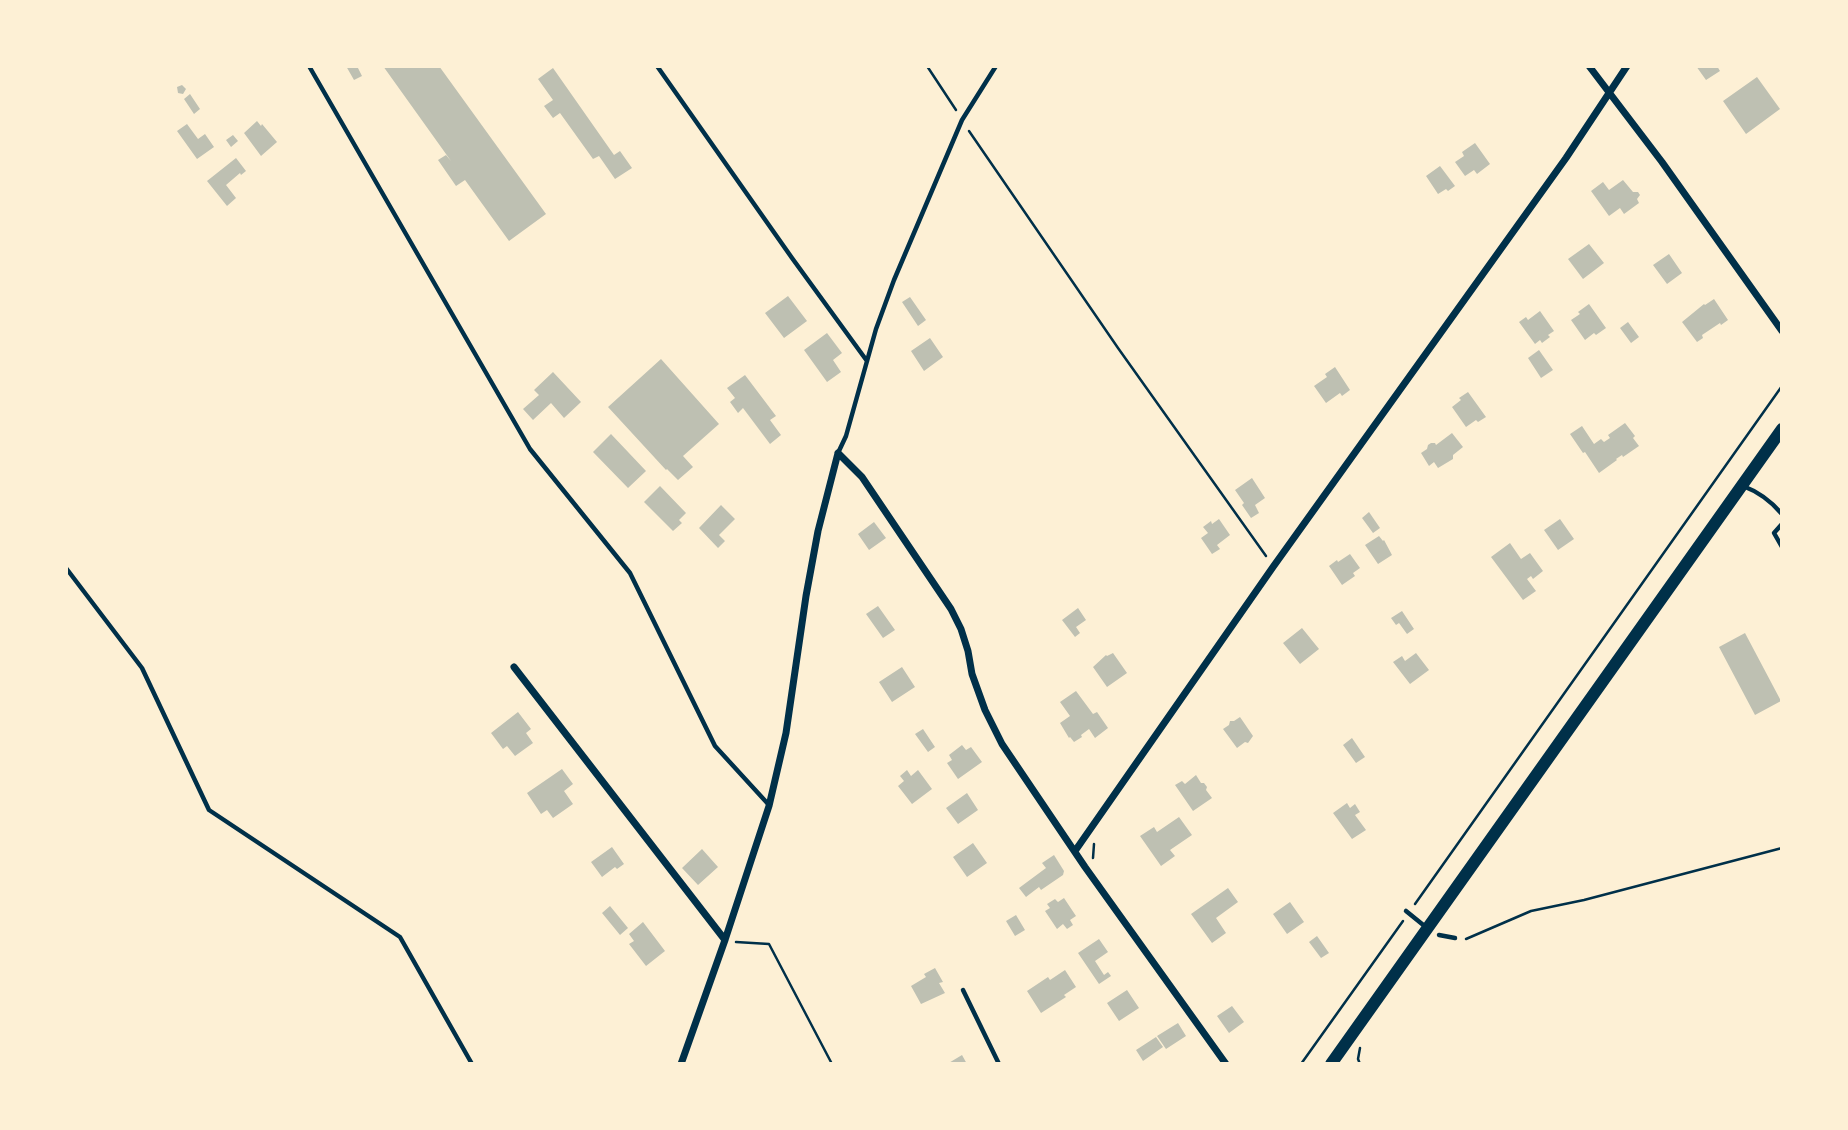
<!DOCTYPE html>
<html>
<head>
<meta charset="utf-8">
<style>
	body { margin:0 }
	#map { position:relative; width:1848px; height:1130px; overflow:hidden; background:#fdf0d5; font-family:"Space Grotesk",sans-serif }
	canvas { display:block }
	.frame { position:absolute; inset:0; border:68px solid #fdf0d5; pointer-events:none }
</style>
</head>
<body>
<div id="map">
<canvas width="1848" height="1130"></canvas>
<div class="frame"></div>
</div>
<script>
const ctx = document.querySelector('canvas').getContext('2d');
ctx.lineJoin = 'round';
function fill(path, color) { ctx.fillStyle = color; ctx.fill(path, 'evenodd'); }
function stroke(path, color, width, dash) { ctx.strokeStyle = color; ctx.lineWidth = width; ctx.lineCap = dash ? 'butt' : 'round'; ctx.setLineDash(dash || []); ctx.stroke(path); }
const building = new Path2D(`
	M346 66H357L362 76 354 80Z
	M383 66H439L546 214 509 241 465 180 456 186 438 160 446 155 451 161Z
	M1696 66H1717L1720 71 1706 80Z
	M553 68 614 155 620 151 632 168 615 179 599 156 593 159 560 113 553 118 544 106 553 100 538 79Z
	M1757 77 1780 109 1746 134 1723 101Z
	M182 85 186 89 183 94 178 93 177 87Z
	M190 94 200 109 194 114 184 99Z
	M257 121 261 126 262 124 277 142 261 156 244 133Z
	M187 124 198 139 205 134 214 147 197 159 177 131Z
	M233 135 238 141 231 147 226 140Z
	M1475 143 1490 164 1477 174 1474 170 1465 176 1455 162 1464 156 1462 152Z
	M236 158 246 171 241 175 240 173 226 185 236 198 227 206 207 181Z
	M1440 166 1455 186 1448 191 1446 189 1438 194 1426 176Z
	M1623 180 1633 192H1638L1640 195 1637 199 1639 203 1624 214 1620 208 1609 216 1591 191 1603 182 1609 190Z
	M1589 244 1604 263 1583 279 1568 259Z
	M1669 254 1682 273 1667 284 1653 265Z
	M788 296 807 321 784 338 765 313Z
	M910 297 926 320 918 326 902 302Z
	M1714 299 1728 320 1721 325 1720 323 1702 335 1703 338 1697 342 1682 322 1704 304 1705 305Z
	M1589 304 1606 328 1596 335 1594 333 1585 340 1571 320 1580 314 1578 312Z
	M1540 311 1554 331 1548 335 1550 337 1542 343 1540 340 1535 344 1519 322 1526 317 1528 320Z
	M1628 322 1639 337 1631 343 1620 328Z
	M827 333 842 353 833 360 841 372 827 382 804 350Z
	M930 338 943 357 924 371 911 351Z
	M1539 350 1553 370 1541 378 1528 358Z
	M661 359 719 424 683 456 693 467 678 480 667 469 666 470 608 407Z
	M1335 367 1350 390 1342 396 1340 393 1326 403 1314 386 1327 377 1325 374Z
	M553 372 581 402 564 418 551 403 533 420 523 409 539 395 534 390Z
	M745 375 776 416 770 420 781 435 770 444 743 408 738 413 730 402 735 398 727 388Z
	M1468 392 1486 417 1478 422 1476 420 1466 427 1452 407 1461 400 1459 398Z
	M1625 423 1635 436 1633 438 1639 446 1623 457 1622 455 1616 459 1617 460 1599 473 1585 452 1583 453 1570 434 1582 426 1594 444 1601 439 1604 442 1610 438 1608 435Z
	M1452 433 1463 447 1453 455V459L1438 468 1434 462 1429 466 1421 453 1427 449 1428 445 1431 443H1435L1436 445Z
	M611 434 646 471 628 488 593 452Z
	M1252 478 1265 498 1255 505 1259 513 1251 518 1242 505 1244 503 1235 490Z
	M660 486 686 513 679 520 682 523 673 531 644 502Z
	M721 505 735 519 719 535 725 541 718 548 699 528Z
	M1369 512 1380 528 1373 533 1362 518Z
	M1219 519 1230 535 1217 545 1220 549 1212 554 1201 538 1208 533 1203 527 1211 521 1212 524Z
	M1560 519 1574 539 1558 550 1544 530Z
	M874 522 886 538 869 550 858 534Z
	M1379 536 1383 541 1384 540 1392 555 1378 564 1365 545Z
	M1510 543 1521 559 1530 553 1543 571 1533 579 1531 576 1527 579 1536 591 1523 600 1491 557Z
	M1350 554 1360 568 1353 573 1355 576 1342 585 1329 566 1337 560 1338 562Z
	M878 606 895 630 883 638 866 614Z
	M1078 608 1086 620 1076 627 1080 633 1075 637 1062 620Z
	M1402 611 1414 629 1407 634 1399 623 1396 625 1391 618Z
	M1302 628 1319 649 1300 664 1283 643Z
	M1745 633 1781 701 1755 715 1719 647Z
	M1113 653 1127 673 1107 687 1093 667 1106 655 1107 656Z
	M1416 653 1429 670 1410 684 1393 662 1402 656 1405 661Z
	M902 667 915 687 892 702 879 682Z
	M1076 691 1093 714 1097 712 1108 728 1095 738 1089 729 1081 735 1082 737 1074 742 1070 737 1069 738 1060 723 1070 716 1060 702Z
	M518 712 531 729 526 733 533 743 515 756 507 746 503 749 491 733Z
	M1240 717 1253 736 1248 743 1245 742 1237 748 1223 729 1229 725 1230 721H1234Z
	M923 729 935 747 928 752 915 734Z
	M1352 738 1365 757 1356 763 1343 745Z
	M962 745 966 750 971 747 982 762 958 779 947 763 952 760 949 755Z
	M562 769 573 784 564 791 573 804 553 818 547 810 541 814 527 793Z
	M907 770 911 776 918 770 932 789 912 804 898 786 904 781 900 776Z
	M1196 775 1201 783H1204L1207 787 1206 790 1212 798 1193 811 1175 785 1182 781 1185 784Z
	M967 793 978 810 958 824 946 808Z
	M1347 803 1350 808 1355 804 1360 812 1355 815 1366 830 1352 839 1333 813Z
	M1179 817 1192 835 1170 850 1175 856 1161 866 1140 836 1154 827 1157 832Z
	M973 843 987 863 967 877 953 857Z
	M612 847 624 864 617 869 615 867 602 877 591 862Z
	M702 849 718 867 698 885 682 868Z
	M1054 855 1064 871 1063 875 1041 890 1039 887 1026 897 1019 888 1046 868 1042 863Z
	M1228 888 1238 902 1216 918 1226 933 1212 943 1191 914Z
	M1064 898 1076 916 1070 920 1073 925 1067 929 1063 924 1057 929 1045 911 1050 908 1047 904 1055 899 1058 902Z
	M1290 902 1304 922 1287 934 1273 914Z
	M610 906 628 928 620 935 602 913Z
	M1016 915 1025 930 1015 936 1006 921Z
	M643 922 665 951 646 966 629 944 634 941 629 934Z
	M1317 936 1329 953 1321 958 1309 942Z
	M1099 939 1108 952 1095 961 1104 975 1108 972 1111 976 1099 984 1078 953Z
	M935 968 943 982 939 983 945 993 921 1004 911 986 926 977 924 974Z
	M1065 970 1076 987 1064 995 1066 997 1041 1013 1027 991 1048 977 1050 980Z
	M1127 990 1139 1008 1119 1021 1107 1003Z
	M1232 1006 1244 1022 1229 1033 1217 1016Z
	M1178 1023 1186 1036 1166 1049 1157 1036Z
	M1156 1037 1163 1047 1143 1061 1136 1050Z
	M962 1055 967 1064H947Z`);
const path = new Path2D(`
	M927 66 956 110
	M969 131 1118 348 1266 556
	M1093 858 1094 844
	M1415 904 1782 386
	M1466 939 1531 911 1584 900 1782 848
	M736 942 769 944 832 1064
	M1301 1064 1403 921
	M1360 1064 1358 1059 1360 1048`);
const service = new Path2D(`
	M309 66 530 449 630 573 715 746 769 805
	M657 66 792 258 867 361
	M838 453 846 436 876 329 894 280 962 120 996 66
	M1743 486C1759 492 1771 501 1782 514
	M1782 524 1774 533 1782 547
	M66 568 142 668 209 810 400 937 472 1064
	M1406 911 1427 928
	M1439 935 1455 938
	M963 990 999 1064`);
const minor = new Path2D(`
	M1589 66 1662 162 1782 331
	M838 453 862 477 951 609 961 629 968 651 972 674 985 710 1002 744 1085 867 1226 1064
	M514 667 725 940
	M1075 851 1273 567 1566 158 1627 66
	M681 1064 725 940 769 806 786 733 806 596 818 531 838 453`);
const secondary = new Path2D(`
	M1331 1064 1782 429`);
fill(building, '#bec0b2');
stroke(path, '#003049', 2.5);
stroke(service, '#003049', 4.5);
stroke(minor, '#003049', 7);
stroke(secondary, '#003049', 12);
</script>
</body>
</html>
